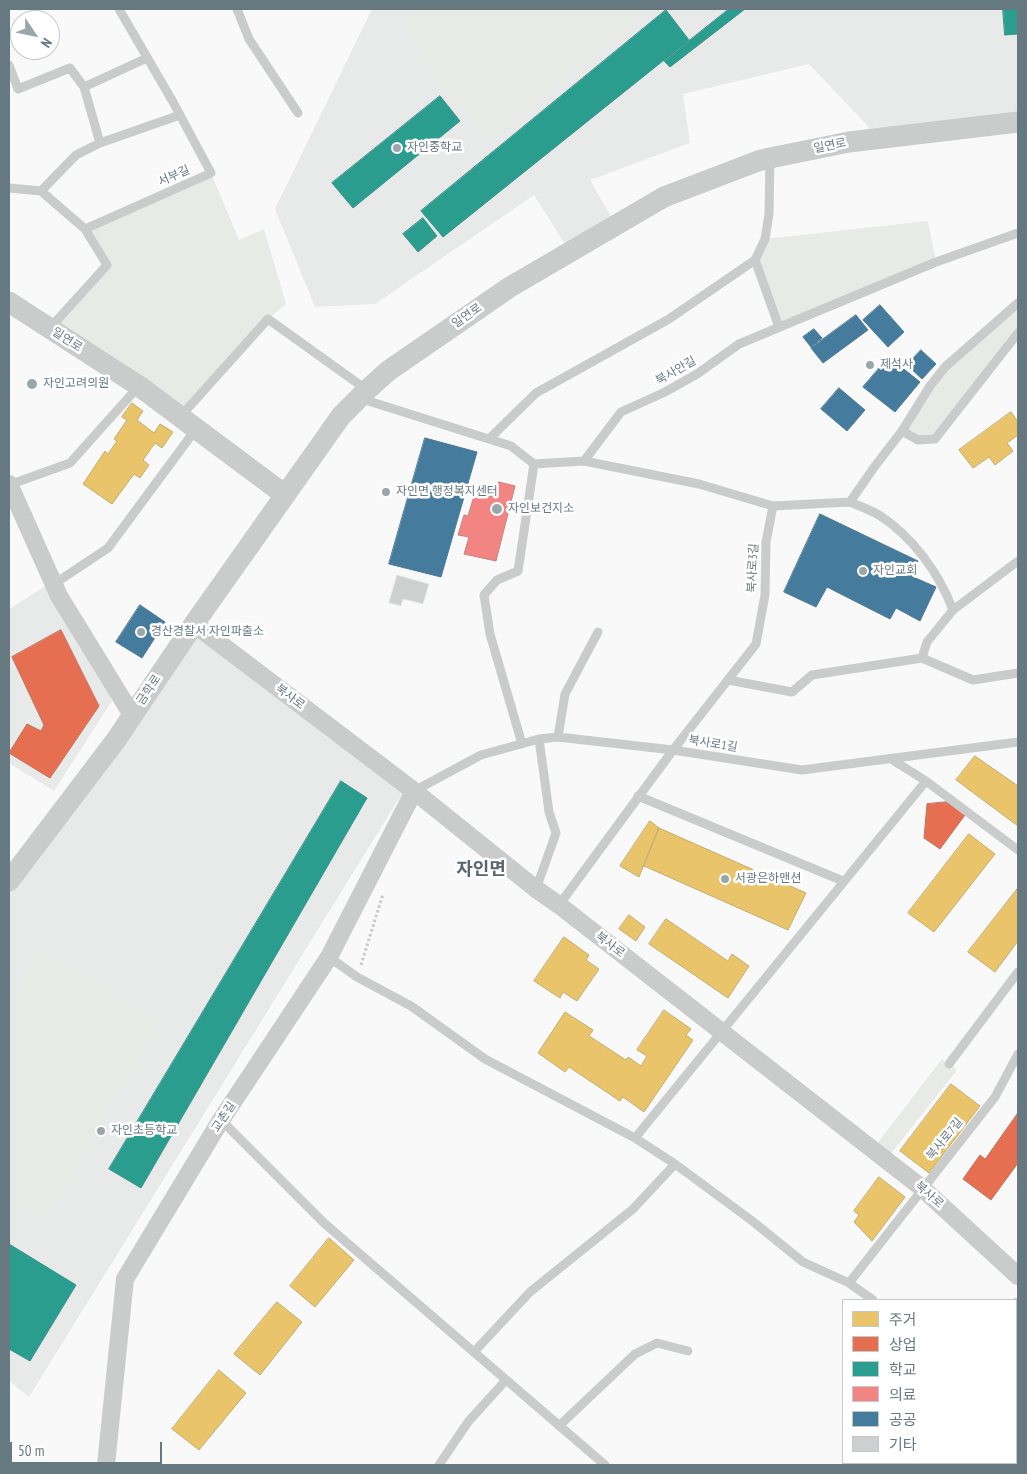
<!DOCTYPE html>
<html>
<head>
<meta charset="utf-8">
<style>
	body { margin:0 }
	#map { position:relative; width:1027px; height:1474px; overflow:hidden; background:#f9f9f9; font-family:"PT Sans Narrow","Noto Sans KR",sans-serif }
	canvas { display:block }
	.frame { position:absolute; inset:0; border:10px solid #667980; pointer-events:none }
	.legend { position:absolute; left:842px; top:1299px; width:175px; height:165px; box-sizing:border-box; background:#fff; border:1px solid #c2c9cc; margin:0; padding:6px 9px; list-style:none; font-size:15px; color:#667980 }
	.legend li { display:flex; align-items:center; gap:10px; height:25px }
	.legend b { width:25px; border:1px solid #c2c9cc }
	.north { position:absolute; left:10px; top:10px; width:50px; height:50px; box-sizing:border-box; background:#fff; border:1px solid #c2c9cc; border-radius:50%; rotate:124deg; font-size:14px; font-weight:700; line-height:20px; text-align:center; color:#667980 }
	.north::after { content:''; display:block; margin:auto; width:18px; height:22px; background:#99a6aa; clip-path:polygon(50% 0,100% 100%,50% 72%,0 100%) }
	.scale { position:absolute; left:10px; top:1442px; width:152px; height:22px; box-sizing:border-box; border:2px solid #667980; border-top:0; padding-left:6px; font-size:15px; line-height:18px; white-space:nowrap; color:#667980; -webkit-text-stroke:4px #fff; paint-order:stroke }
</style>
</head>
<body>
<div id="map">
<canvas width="1027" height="1474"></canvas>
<div class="frame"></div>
<ul class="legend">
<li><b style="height:14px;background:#e9c46a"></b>주거</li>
<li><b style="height:14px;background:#e76f51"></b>상업</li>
<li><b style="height:14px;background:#2a9d8f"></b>학교</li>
<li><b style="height:14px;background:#f28482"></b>의료</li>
<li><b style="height:14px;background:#457b9d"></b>공공</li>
<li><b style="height:14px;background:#ced0d0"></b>기타</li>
</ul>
<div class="north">N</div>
<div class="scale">50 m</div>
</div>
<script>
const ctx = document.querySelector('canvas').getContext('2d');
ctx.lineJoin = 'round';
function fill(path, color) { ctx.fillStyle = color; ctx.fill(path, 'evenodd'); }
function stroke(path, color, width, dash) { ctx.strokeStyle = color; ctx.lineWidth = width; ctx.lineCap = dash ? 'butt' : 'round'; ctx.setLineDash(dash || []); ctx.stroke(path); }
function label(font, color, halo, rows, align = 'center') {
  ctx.font = font + ' "PT Sans Narrow","Noto Sans KR",sans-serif'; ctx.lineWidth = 5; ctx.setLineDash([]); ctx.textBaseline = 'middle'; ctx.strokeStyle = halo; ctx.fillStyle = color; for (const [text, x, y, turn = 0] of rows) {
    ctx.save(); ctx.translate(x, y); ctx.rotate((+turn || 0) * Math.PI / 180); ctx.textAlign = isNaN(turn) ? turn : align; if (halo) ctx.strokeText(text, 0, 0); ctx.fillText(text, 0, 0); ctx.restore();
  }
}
const built = new Path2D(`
	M372 9H1018V121L879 138 809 64 683 94 690 143 590 180 616 225 570 252 534 195 375 304 315 307 275 209Z
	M52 582 112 701 54 791 9 763V609Z
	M194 624 406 787 29 1397 9 1381V881Z`);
const green = new Path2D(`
	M415 9H652L487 142 420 57 406 26Z
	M211 173 239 240 264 229 286 304 268 319 180 417 50 328 106 265 85 229Z
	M928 221 936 262 779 327 755 260 765 239Z
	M1018 303V333L935 439 918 440 902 431 930 386Z
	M39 950 161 1021 47 1220 9 1198V1003Z
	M942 1059 957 1070 886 1160 873 1149Z
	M1018 1306V1446L1016 1449V1309Z
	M892 1463H1005L1003 1465H890Z`);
const homes = new Path2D(`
	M132 403 143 411 137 420 154 433 160 424 173 432 162 448 155 443 143 460 149 465 140 478 134 474 112 504 83 484 105 451 108 454 117 441 114 439 127 420 122 417Z
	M1011 412 1018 422V435L1007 443 1013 451 995 465 989 457 973 468 959 450Z
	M975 756 1018 786V826L956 780Z
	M650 821 659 828 639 877 620 866Z
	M659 828 806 893 788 930 644 866Z
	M969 834 995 854 934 932 908 913Z
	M1018 888V941L995 972 968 952Z
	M629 915 645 927 636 941 619 929Z
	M666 919 728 961 732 954 749 966 728 998 649 944Z
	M564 937 589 955 586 960 599 969 577 1001 563 992 560 998 534 981Z
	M664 1010 691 1029 686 1035 693 1040 644 1112 623 1097 620 1101 569 1067 565 1072 538 1053 565 1012 593 1030 589 1036 626 1060 628 1057 641 1066 647 1056 637 1050Z
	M951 1084 980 1106 929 1173 900 1151Z
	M879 1177 905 1197 872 1241 854 1222 859 1215 854 1211Z
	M329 1238 354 1260 315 1307 290 1286Z
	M277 1302 302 1322 260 1375 234 1354Z
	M219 1370 246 1393 199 1450 172 1429Z`);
const shops = new Path2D(`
	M61 630 99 706 50 778 9 753 27 724 41 731 44 725 12 657Z
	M947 802 965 815 940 849 924 838 927 804Z
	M1018 1113V1163L991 1200 963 1179 980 1155 985 1159Z`);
const schools = new Path2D(`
	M729 9H745L670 67 664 61Z
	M1003 9H1018V34L1005 35Z
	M666 10 689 40 443 237 421 211Z
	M440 96 460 121 353 208 332 183Z
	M423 218 437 236 418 252 403 234Z
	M341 781 367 798 141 1188 109 1169Z
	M9 1244 76 1285 30 1361 9 1349Z`);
const health = new Path2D(`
	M499 482 515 486 496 561 464 554 469 537 458 535 464 515 468 516 474 496 482 498 486 487 496 490Z`);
const public = new Path2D(`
	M880 305 904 332 888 347 863 320Z
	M856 315 868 330 823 363 811 348Z
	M814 329 822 338 811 347 803 337Z
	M921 350 936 364 922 379 907 365Z
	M889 357 920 382 895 412 863 387Z
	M839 388 865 410 847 431 821 409Z
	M425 438 477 452 441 577 389 564Z
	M820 514 918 561 911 576 936 587 920 621 896 608 890 619 827 587 816 607 784 592Z
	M140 605 165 622 142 658 116 642Z`);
const building = new Path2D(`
	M397 575 429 584 423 604 403 599 401 606 389 603Z`);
const path = new Path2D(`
	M361 965 383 894`);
const service = new Path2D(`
	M237 9 249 39 298 113
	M9 65 18 89 70 68 84 87 147 58
	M84 87 100 143
	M9 188 41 191 85 229 211 173 173 102 119 9
	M41 191 76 155 100 143 180 115
	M755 260 779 327
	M50 328 107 265 85 229
	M359 398 511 446 534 464 584 461 699 484 773 506
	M180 417 268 319 367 390
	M902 431 918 440 935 439 1018 333
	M489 439 536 393 669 319 755 260 765 239 769 214 770 159
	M584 461 621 412 665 392 697 374 739 344 936 262 1018 233
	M9 485 70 463 138 387
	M850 502C860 506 870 510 879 515 913 537 939 573 953 610L927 642 922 658 973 680 1018 673
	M54 584 108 548 196 429
	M953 610 1018 561
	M728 680 792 692 812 675 922 658
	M558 737 565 694 598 632
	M522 744 490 634 484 595 497 580 518 571 534 464
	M891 759 926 781 1018 850
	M414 791 481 755 539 739 558 737 673 750 802 770 1018 742
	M638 796 843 881
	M536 889 556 833 549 812 539 739
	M559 905 673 750 756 644 765 595 766 542 773 506 850 502 875 466 902 431 930 386 945 367 1018 303
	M329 957 357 977 411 1006 485 1059 635 1138 675 1164 751 1220 803 1262 849 1283 873 1300
	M949 1064 1018 972
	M221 1120 324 1223 605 1465
	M635 1138 926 781
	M849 1283 995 1097 1018 1054
	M474 1352 530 1292 633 1209 675 1164
	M559 1426 635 1354 657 1343 688 1351
	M439 1465 468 1422 506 1380`);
const minor = new Path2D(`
	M9 484 59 596 132 715
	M194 624 414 791 536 889 559 905 922 1188 1018 1276
	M106 1465 125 1279 221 1120 329 957 414 791`);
const tertiary = new Path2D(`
	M9 302 139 386 285 495
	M9 881 116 740 194 624 341 416 367 390 388 371 510 287 664 197 758 161 770 158 849 142 1018 122
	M1016 1311 1018 1308
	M887 1465 889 1463`);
const markers = [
	[397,148,5,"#99a6aa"],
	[870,365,5,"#99a6aa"],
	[32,384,6,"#99a6aa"],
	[386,492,5,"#99a6aa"],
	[497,509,6,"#99a6aa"],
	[863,571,5,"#99a6aa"],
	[141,632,5,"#99a6aa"],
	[725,879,5,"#99a6aa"],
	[101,1131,5,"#99a6aa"]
];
const streetNames = [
	["일연로",830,146,-11],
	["서부길",174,176,-24],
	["일연로",467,316,-35],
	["일연로",67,340,33],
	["북사안길",676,371,-30],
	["북사로3길",753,568,-87],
	["금학로",149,690,-56],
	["북사로",290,697,37],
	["북사로1길",713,744,9],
	["북사로",610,945,38],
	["교촌길",224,1117,-57],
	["북사로7길",945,1139,-51],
	["북사로",929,1195,41]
];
const poiNames = [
	["자인중학교",407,148],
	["제석사",880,365],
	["자인고려의원",43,384],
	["자인면 행정복지센터",396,492],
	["자인보건지소",508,509],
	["자인교회",873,571],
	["경산경찰서 자인파출소",151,632],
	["서광은하맨션",735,879],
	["자인초등학교",111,1131]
];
const districtNames = [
	["자인면",481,870]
];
fill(built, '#e8e9e9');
fill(green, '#e8eae6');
fill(homes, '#e9c46a');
stroke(homes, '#c2ae71', 1);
fill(shops, '#e76f51');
stroke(shops, '#c0725f', 1);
fill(schools, '#2a9d8f');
stroke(schools, '#3c928a', 1);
fill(health, '#f28482');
stroke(health, '#c88181', 1);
fill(public, '#457b9d');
stroke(public, '#4f7a94', 1);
fill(building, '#ced0d0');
stroke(building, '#e8e8e8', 1);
stroke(path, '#c8c9ca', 3, [2.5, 2.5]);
stroke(service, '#cacccc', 9);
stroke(minor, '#cacccc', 18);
stroke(tertiary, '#cacccc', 21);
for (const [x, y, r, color] of markers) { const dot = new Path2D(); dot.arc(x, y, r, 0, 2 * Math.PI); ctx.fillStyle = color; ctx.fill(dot); stroke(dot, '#fff', 2); }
label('12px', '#667980', '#fff', streetNames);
label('12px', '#667980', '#fff', poiNames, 'left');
label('bold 18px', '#59666c', '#fff', districtNames);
</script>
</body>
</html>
